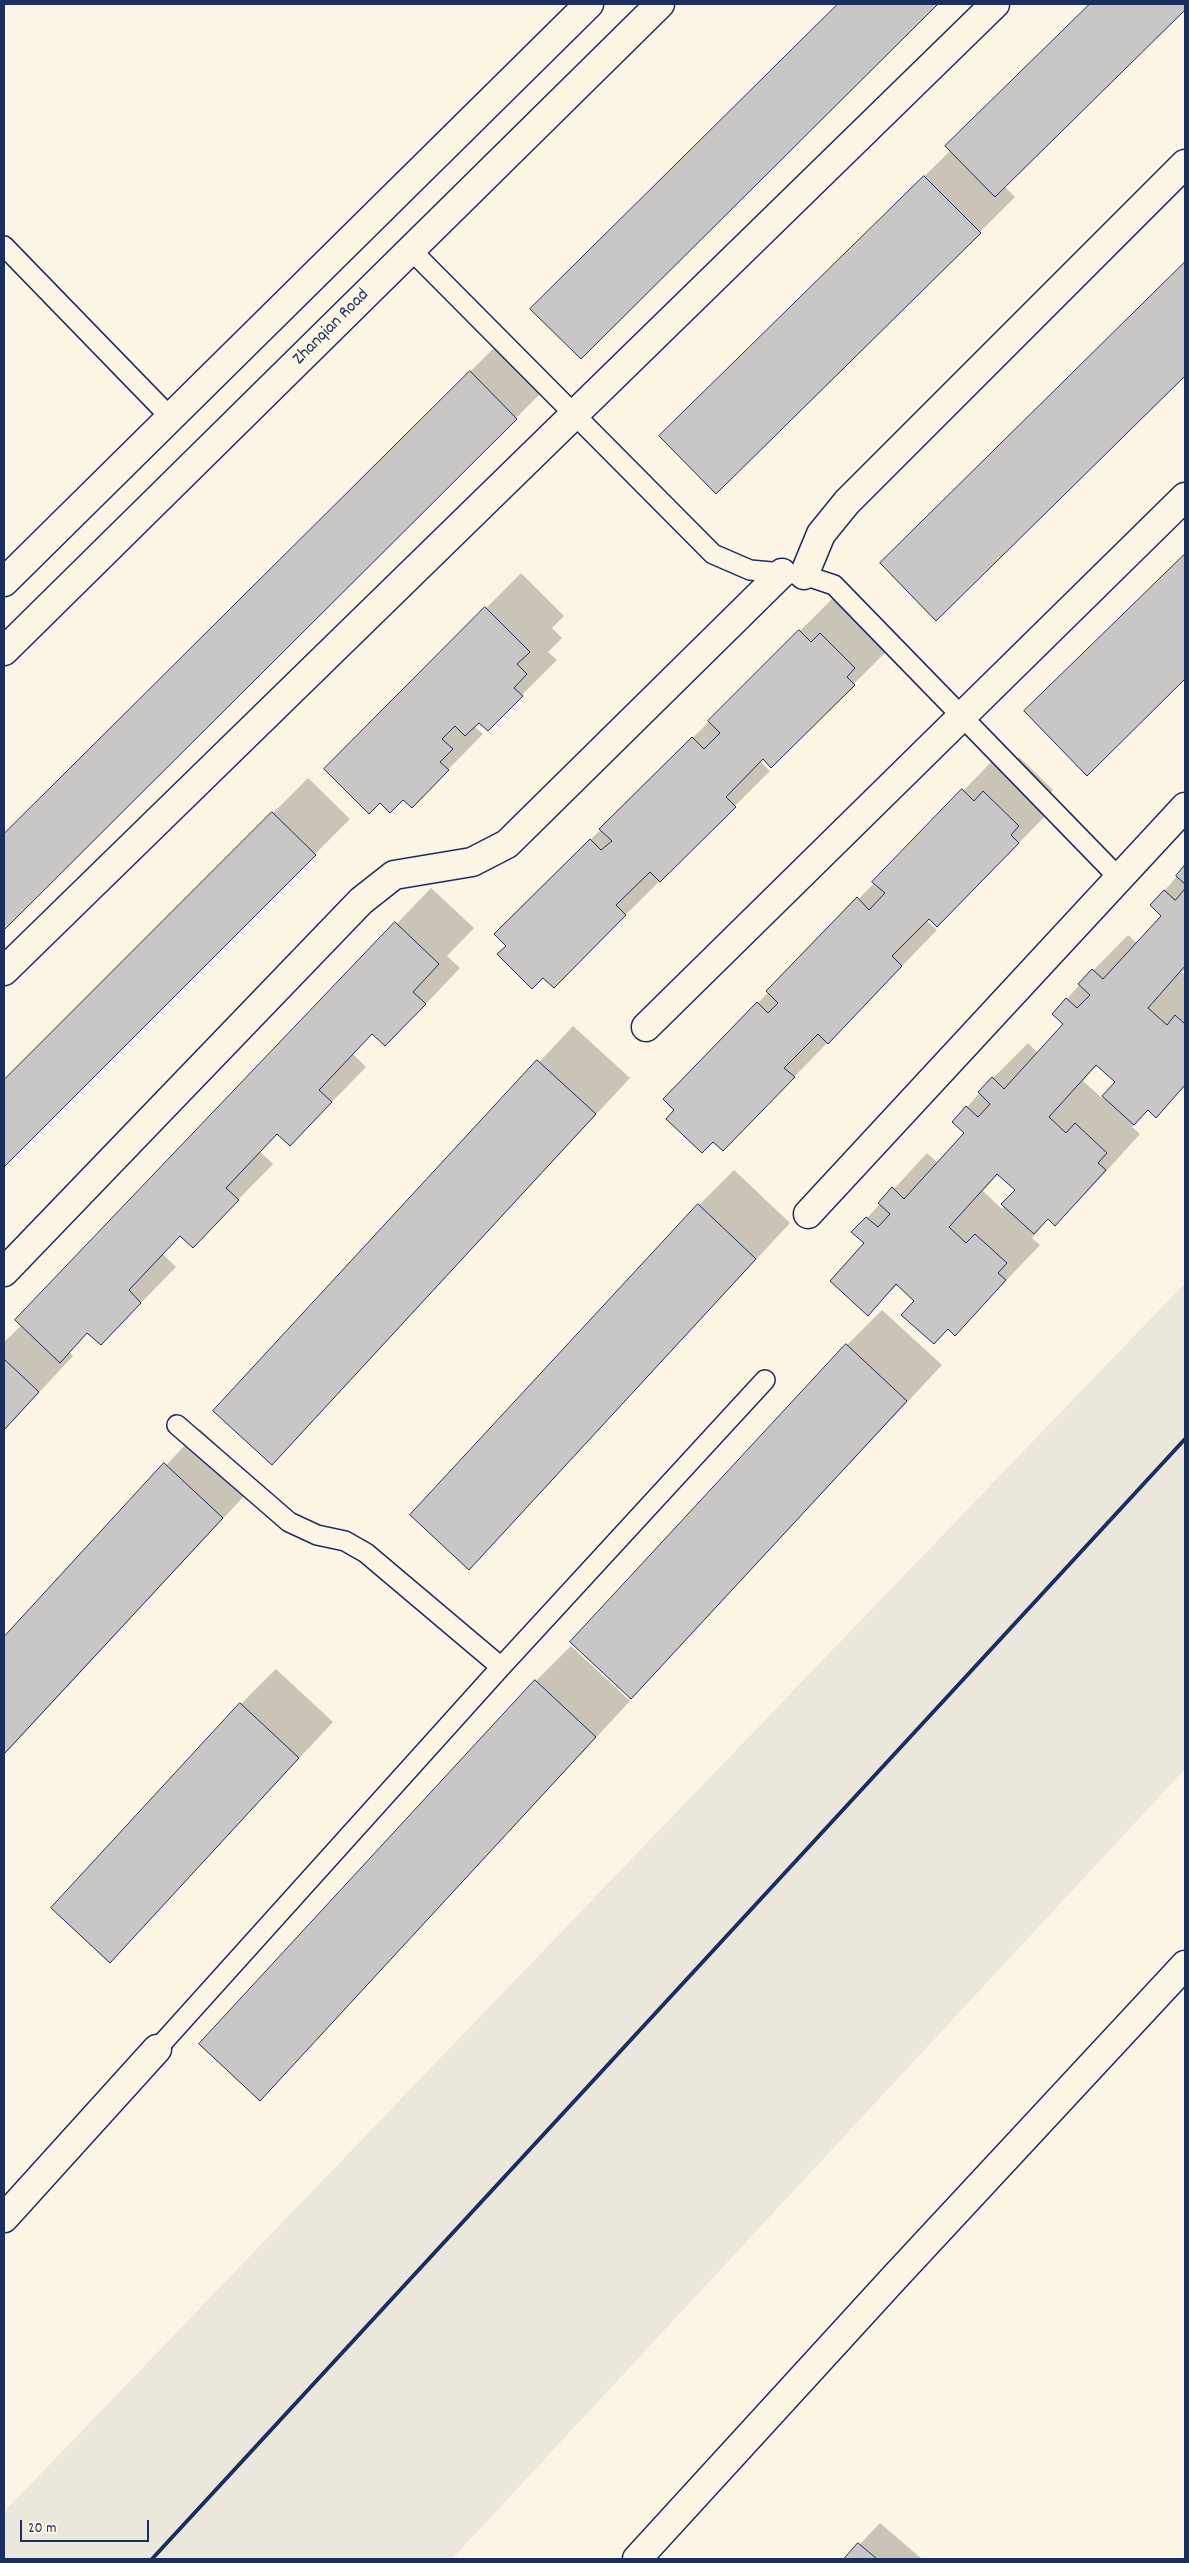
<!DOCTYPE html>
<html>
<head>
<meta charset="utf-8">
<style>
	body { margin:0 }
	#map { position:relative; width:1189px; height:2563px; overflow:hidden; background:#fcf5e5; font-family:Dekko,sans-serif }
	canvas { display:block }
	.frame { position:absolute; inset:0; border:5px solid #1b2f5e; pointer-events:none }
	.scale { position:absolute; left:20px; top:2520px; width:129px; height:22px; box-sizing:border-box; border:2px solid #1b2f5e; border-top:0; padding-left:6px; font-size:15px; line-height:18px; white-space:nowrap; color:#1b2f5e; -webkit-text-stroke:4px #fcf5e5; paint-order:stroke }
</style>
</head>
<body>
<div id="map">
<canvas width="1189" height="2563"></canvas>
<div class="frame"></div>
<div class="scale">20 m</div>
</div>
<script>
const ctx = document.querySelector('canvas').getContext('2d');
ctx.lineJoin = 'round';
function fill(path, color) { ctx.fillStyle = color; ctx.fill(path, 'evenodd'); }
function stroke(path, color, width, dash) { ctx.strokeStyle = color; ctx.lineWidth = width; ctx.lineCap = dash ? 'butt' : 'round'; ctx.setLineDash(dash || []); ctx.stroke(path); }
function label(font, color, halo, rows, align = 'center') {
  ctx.font = font + ' Dekko,sans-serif'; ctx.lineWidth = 4.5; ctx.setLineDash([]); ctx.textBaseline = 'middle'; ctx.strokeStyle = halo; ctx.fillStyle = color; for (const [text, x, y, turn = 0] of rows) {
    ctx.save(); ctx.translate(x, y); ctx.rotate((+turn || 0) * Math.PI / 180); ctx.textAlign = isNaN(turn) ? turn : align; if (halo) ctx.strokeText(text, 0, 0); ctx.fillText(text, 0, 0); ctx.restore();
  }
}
const built = new Path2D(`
	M1185 1283V1769L452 2559H4V2512Z`);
const shadow = new Path2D(`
	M839 4H937L581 358 532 309Z
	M1091 4H1185V8L1004 186 1015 197 980 232 696 401 951 150 982 111Z
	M1185 263V374L936 619 916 528Z
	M497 345 543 391 4 928V836Z
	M1185 555V678L1087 774 1061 676Z
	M521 573 564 616 552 628 562 638 548 652 557 660 488 729 479 721 474 726 483 734 412 806 403 798 380 801 326 769Z
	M835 596 889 649 771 766 763 758 760 761 770 771 554 986 496 934Z
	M998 755 1010 766 1019 757 1053 790 1045 799 1054 807 972 891 926 920 937 930 758 1114 676 1110 665 1099Z
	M308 778 350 819 4 1166V1082Z
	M1185 867V969L1182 972 1185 975V1086L1156 1116 1148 1109 1132 1127 1140 1134 1090 1189 1055 1224 1048 1217 1040 1226 1041 1227 1032 1238 1040 1245 955 1334 898 1284 868 1314 867 1218 927 1153 938 1163 965 1133 967 1107 993 1078 1028 1043 1038 1053 1064 1024 1067 999 1080 984 1128 935 1138 944 1163 916 1152 905ZM1097 1065 1116 1082 1102 1098 1083 1081ZM998 1174 1016 1190 1002 1209 983 1191Z
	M431 888 474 928 447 956 460 968 420 1010 373 1033 353 1054 366 1067 290 1145 278 1133 260 1152 273 1164 193 1246 181 1235 163 1254 176 1267 101 1344 88 1332 69 1352 73 1356 4 1430V1342L22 1325 17 1320Z
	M573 1026 630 1078 272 1463 215 1411Z
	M734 1170 790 1223 469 1568 699 1205Z
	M882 1310 942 1365 631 1697 847 1345Z
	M200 1429 257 1482 4 1755V1639Z
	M571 1646 630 1701 260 2099 536 1681Z
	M276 1669 333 1722 110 1961 241 1704Z
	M880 2523 922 2559H846Z`);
const building = new Path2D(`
	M838 4H938L581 359 530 309Z
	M1090 4H1185V10L995 197 945 146Z
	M924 176 981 233 716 494 659 436Z
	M1185 262V376L936 621 880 563Z
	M470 371 517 419 4 930V834Z
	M1185 554V679L1087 776 1024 711Z
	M485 607 530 652 517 664 527 674 514 688 523 696 488 731 479 723 465 736 455 726 442 739 453 749 440 762 449 770 412 808 403 800 390 813 380 803 369 814 324 769Z
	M799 630 811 642 820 633 855 668 847 677 855 685 771 768 763 759 726 797 736 807 660 882 650 872 616 905 626 915 554 988 543 978 532 989 497 954 506 946 494 934 590 839 601 850 612 841 599 829 692 737 704 749 720 733 708 721Z
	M962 789 974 801 983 791 1019 826 1011 835 1019 843 937 927 929 919 892 956 902 966 828 1044 818 1034 784 1068 795 1077 723 1151 713 1142 702 1153 666 1119 674 1110 663 1099 757 1002 768 1013 778 1003 766 991 857 897 869 910 885 893 872 882Z
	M272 812 316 855 4 1167V1080Z
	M1185 865V884L1176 876Z
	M1185 889V966L1148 1008 1167 1025 1175 1015 1185 1024V1085L1156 1118 1148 1110 1134 1125 1102 1096 1115 1082 1096 1065 1049 1117 1066 1133 1075 1123 1107 1153 1098 1163 1106 1170 1055 1226 1048 1219 1034 1234 1001 1204 1015 1190 997 1174 949 1227 966 1243 975 1234 1007 1263 998 1273 1006 1280 955 1336 948 1329 934 1344 901 1315 914 1301 896 1284 868 1316 830 1281 864 1243 851 1232 866 1217 878 1227 890 1214 878 1203 892 1187 904 1199 964 1133 952 1122 966 1106 978 1117 990 1104 978 1092 992 1077 1004 1089 1063 1024 1052 1014 1066 998 1077 1008 1090 995 1078 984 1092 969 1103 979 1161 916 1150 905 1164 890 1175 900Z
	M395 922 439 964 413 992 426 1004 385 1046 372 1034 319 1090 332 1102 290 1146 277 1134 226 1188 239 1200 193 1248 180 1236 129 1290 141 1303 101 1345 87 1333 60 1363 15 1320Z
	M537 1060 596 1114 272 1465 213 1411Z
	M698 1204 756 1259 469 1570 410 1515Z
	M846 1344 907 1401 631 1699 570 1642Z
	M4 1359 39 1392 4 1430Z
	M164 1463 223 1518 4 1754V1637Z
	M535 1680 596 1737 260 2101 199 2044Z
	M240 1703 299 1758 110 1963 51 1908Z
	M858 2543 877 2559H844Z`);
const lane = new Path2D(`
	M4 246 171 418
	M411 250 713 554 750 570 804 575 834 585 1119 878
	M177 1425 289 1522 317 1535 345 1541 366 1553 501 1667
	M157 2049 501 1667 765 1380`);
const street = new Path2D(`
	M804 575 821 534 847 502 1185 164
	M4 971 995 4
	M646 1027 1185 497
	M808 1214 1185 807
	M4 1272 361 901 394 875 472 862 507 844 782 573
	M4 2218 157 2049
	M637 2559 895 2277 1185 1965`);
const secondary = new Path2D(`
	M4 582 589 4
	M4 651 660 4`);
const rail = new Path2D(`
	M152 2559 1185 1439`);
const streetNames = [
	["Zhanqian Road",332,328,-45]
];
fill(built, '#ece7dc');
fill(shadow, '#0003');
fill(building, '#c8c7c6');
stroke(building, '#1b2f5e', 1);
stroke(lane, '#1b2f5e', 22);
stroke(street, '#1b2f5e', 31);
stroke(secondary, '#1b2f5e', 31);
stroke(lane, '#fcf5e5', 19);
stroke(street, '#fcf5e5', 28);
stroke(secondary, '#fcf5e5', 28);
stroke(rail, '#1b2f5e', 4);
label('18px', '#1b2f5e', '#fcf5e5', streetNames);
</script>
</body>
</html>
